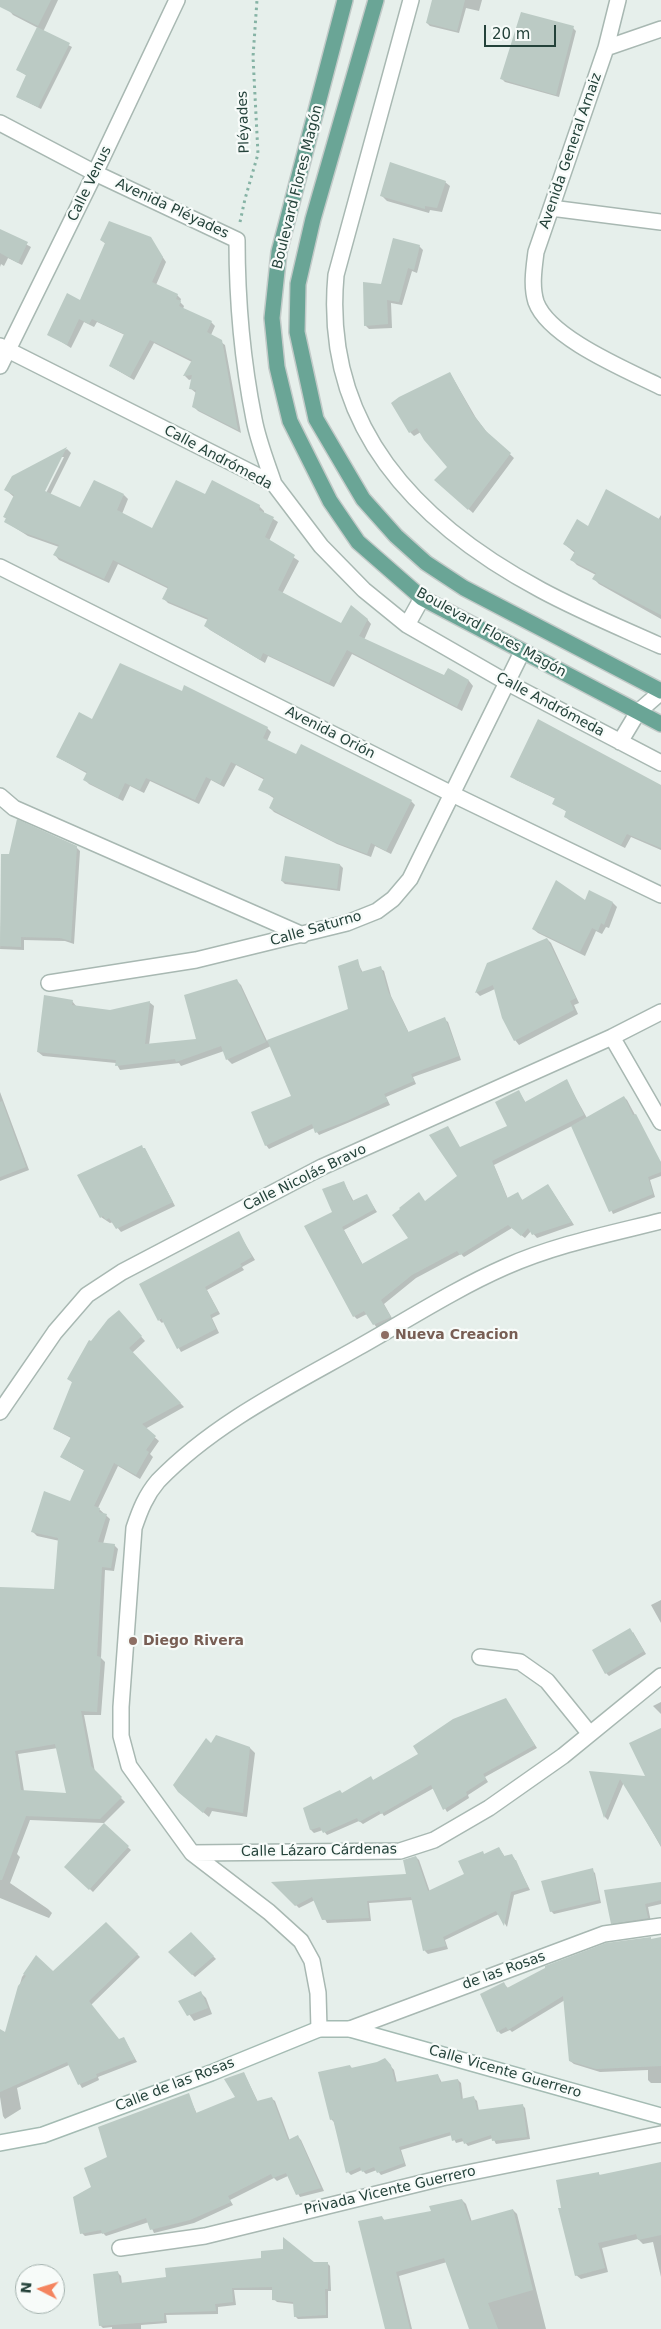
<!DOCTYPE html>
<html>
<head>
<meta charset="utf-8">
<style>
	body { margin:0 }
	#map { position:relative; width:661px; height:2329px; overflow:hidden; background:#e6efeb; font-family:"DejaVu Sans",sans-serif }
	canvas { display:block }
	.north { position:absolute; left:15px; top:2264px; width:50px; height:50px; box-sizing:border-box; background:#f7fbf9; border:1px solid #a3b1ad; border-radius:50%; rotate:275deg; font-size:14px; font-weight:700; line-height:20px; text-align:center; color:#24423a }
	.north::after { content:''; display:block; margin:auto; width:18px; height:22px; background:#f4845f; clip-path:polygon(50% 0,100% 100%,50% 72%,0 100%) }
	.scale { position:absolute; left:484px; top:25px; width:72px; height:22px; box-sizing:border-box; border:2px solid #24423a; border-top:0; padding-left:6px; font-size:15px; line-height:18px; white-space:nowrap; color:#24423a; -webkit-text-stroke:4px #f7fbf9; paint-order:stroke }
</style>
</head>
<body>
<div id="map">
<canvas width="661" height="2329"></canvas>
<div class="north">N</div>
<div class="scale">20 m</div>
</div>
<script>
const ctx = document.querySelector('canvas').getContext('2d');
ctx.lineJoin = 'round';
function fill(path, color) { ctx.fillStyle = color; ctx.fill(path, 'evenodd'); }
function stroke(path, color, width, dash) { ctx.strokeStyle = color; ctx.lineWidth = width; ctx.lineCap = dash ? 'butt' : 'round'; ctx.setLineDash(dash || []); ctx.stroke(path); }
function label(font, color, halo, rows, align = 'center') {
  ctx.font = font + ' "DejaVu Sans",sans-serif'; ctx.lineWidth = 4.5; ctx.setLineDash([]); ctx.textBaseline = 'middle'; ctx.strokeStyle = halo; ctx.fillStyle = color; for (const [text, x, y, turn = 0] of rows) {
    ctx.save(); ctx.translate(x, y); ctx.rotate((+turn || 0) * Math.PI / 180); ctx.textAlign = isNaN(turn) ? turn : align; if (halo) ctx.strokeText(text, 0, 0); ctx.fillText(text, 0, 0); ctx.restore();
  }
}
const shadow = new Path2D(`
	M0 0H58L43 32 72 47 41 109 17 97 27 76 18 70 38 28 13 15Z
	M433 0H482L479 11 466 8 459 33 430 26 427 23Z
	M573 28 576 31 559 97 505 82 502 79Z
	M445 182 450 186 442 212 430 210 429 213 387 201 382 196Z
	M0 230 31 247 22 265 8 258 4 266 1 264 0 267Z
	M150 238 166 262 156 285 177 295 181 299 180 302 184 306 183 309 211 322 215 326 211 335 225 345 241 433 198 411 194 407 196 393 190 388 192 379 189 380 185 376 192 362 154 343 134 380 110 366 125 335 97 322 94 327 84 322 71 348 49 334 80 301 106 244 101 240Z
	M419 246 423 250 417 273 412 271 402 305 391 303 392 328 369 329 365 325 382 286Z
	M450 373 476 418 489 435 514 458 473 513 436 480 449 467 421 432 414 436 410 432Z
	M67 449 71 453 50 495 80 508 124 495 128 499 122 514 153 530 206 496 259 506 264 511V513L278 522 269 541 299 561 282 594 341 625 367 619 371 624 364 640 445 676 448 670 469 681 473 686 462 711 352 654 334 687 268 656 265 663 210 630 206 626 208 620 168 603 164 599 169 589 118 564 109 583 59 560 55 555 59 547 28 536 6 522 7 519 4 517 14 497 6 490 13 477ZM61 457H64L44 497 42 496Z
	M661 515V619L599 584 594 579 596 575 577 565 572 560 575 553 564 544 589 527 658 520Z
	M92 721 267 728 271 732 267 741 296 755 411 801 415 805 391 854 375 846 371 857 337 844 274 812 270 808 275 799 260 789 265 780 236 765 224 787 211 780 199 804 150 781 144 793 130 786 123 801 89 784 85 780 88 774 57 757Z
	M512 776 661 787V850L631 837 625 848 569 820 565 816 567 812 554 803 556 799 516 780Z
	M76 847 80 851 74 944 65 941 24 940V950L0 949 3 855Z
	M286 857 340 865 343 868 340 891 285 884 282 881Z
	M585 901 613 903 617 907 609 928 606 927 602 934 596 931 585 956 538 933 533 929Z
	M547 939 551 943 579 1003 574 1005 578 1014 519 1045 515 1040 495 989 480 996 476 992Z
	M357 961 363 973 380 968 384 971 391 996 409 1033 444 1019 448 1022 461 1060 413 1077 416 1084 386 1097 390 1105 319 1135 314 1128 269 1149 266 1145 293 1097 271 1046 232 1064 227 1059 224 1051 181 1066 179 1063 120 1070 116 1063 43 1056 38 1052 72 1001 77 1007 110 1011 149 1002 154 1006 149 1045 198 1040 236 980 241 985 267 1041 349 1010Z
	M566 1080 587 1118 624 1097 627 1100 661 1163V1176L650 1180 655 1197 613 1214 572 1126 494 1165 508 1199 517 1193 523 1201 548 1185 574 1225 537 1238 531 1231 525 1238 512 1228 464 1257 461 1254 416 1278 384 1304 393 1320 377 1328 367 1314 357 1319 354 1316 334 1212 344 1183 354 1202 366 1195 377 1212 344 1230 363 1265 409 1238 426 1202 458 1176 461 1148 509 1127 519 1092 526 1103Z
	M0 1092 29 1170 0 1181Z
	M145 1149 175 1206 121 1232 113 1222 110 1223 101 1217Z
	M238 1232 255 1260 242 1267 244 1270 207 1290 220 1314 212 1318 219 1333 181 1352 164 1321 162 1323 159 1320Z
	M123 1316 145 1341 132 1353 184 1407 145 1429 159 1441 150 1454 153 1457 140 1479 118 1466 98 1508 110 1519 103 1544 114 1545 118 1549 114 1571 105 1570 101 1658 105 1662 101 1715H84L95 1772 125 1802 104 1823 30 1820 17 1854 20 1857 10 1883 48 1909 52 1913 49 1918 0 1898V1555V1636L55 1590 60 1541 37 1536 33 1532 71 1503 85 1471 61 1457 71 1438 54 1429 73 1383 69 1379 92 1343ZM58 1748 68 1795 24 1791 18 1754Z
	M661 1600V1623L651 1605Z
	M633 1632 646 1654 609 1676 606 1673Z
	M506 1700 537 1748 485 1777 488 1782 468 1795 469 1798 447 1812 434 1788 384 1816 382 1813 363 1824 359 1821 327 1835 323 1830 314 1833 311 1830 305 1809 343 1794 371 1778 374 1781 420 1755Z
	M661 1702V1714L653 1706Z
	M661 1729V1847L624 1782 608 1820 605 1817 590 1772 648 1777Z
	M212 1745 250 1748 255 1753 247 1817 212 1811 209 1817 184 1796Z
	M104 1825 131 1850 93 1892 66 1866Z
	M499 1848 505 1857 511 1855 514 1858 530 1890 514 1895 507 1927 499 1914 445 1940 448 1949 428 1954 425 1951 413 1900 369 1903 371 1921 327 1923 315 1900 299 1908 274 1883 407 1875 416 1857 419 1860 430 1892 466 1875 482 1852 485 1855Z
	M592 1870 595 1873 601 1903 554 1914 551 1911Z
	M661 1883V1904L648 1907 651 1922 616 1927 612 1923Z
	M106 1924 140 1957 91 2005 119 2040 123 2038 126 2042 137 2062 98 2077 99 2080 82 2088 69 2065 17 2088 21 2109 5 2119 3 2116 0 2097V2030L6 2033 22 1977 37 1957 53 1973Z
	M191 1934 216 1959 195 1977 170 1952Z
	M661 1949V2083H651L648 2080V2070L600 2072 574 2064 570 2061 565 2000 512 2032 510 2030 501 2034 498 2031 503 1983 508 1988Z
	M201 1993 206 1998 212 2014 194 2021 180 2001Z
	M387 2062 394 2070 397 2083 438 2075 442 2083 458 2080 461 2083 463 2100 474 2098 477 2101 479 2111 522 2105 525 2108 530 2139 496 2144 493 2138 468 2146 464 2141 456 2143 452 2135 401 2150 406 2166 381 2175 377 2170 366 2174 362 2170 351 2175 348 2172 334 2122 331 2119 350 2066 353 2069Z
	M244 2073 258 2102 271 2098 275 2101 290 2141 298 2137 301 2140 324 2191 300 2197 288 2176 277 2181 274 2178 230 2200 233 2205 194 2223 154 2233 149 2222 106 2236 103 2233 85 2236 82 2233 93 2188 109 2158 188 2094 197 2114 236 2098Z
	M661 2163V2277L653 2242 643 2244 638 2239 602 2248 608 2272 581 2279 576 2275 598 2173 601 2176Z
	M462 2200 466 2204 472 2222 513 2210 517 2214 546 2329H475L447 2262 399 2276 412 2329H386L382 2217 385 2221 432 2212Z
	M314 2263H327L330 2266 331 2291H328V2318L298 2319 295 2316 294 2304 277 2302 274 2299V2290H234L236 2305 218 2307V2314L166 2315 167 2323 141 2325V2329H112V2327L103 2328 100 2325 118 2273 121 2276 122 2284Z`);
const building = new Path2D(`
	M0 0H51L38 26 0 7Z
	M432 0H465L457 31 426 23Z
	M521 12 574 26 556 95 500 79Z
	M37 27 70 43 38 107 16 97 26 75 16 70Z
	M390 162 446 181 437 208 425 206V209L380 196Z
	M109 221 151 237 163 257 152 282 178 294 176 299 181 301 179 306 212 321 207 332 222 340 238 430 192 407 196 390 189 389 192 375 183 376 192 360 150 340 130 377 109 366 124 334 92 319 89 324 79 319 67 345 47 335 67 293 80 300 105 243 100 240Z
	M0 229 28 242 18 263 0 253Z
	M393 238 420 245 414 270 408 268 399 302 387 300 388 324 364 326 363 282 381 284Z
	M450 372 472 413 486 431 511 453 468 510 434 480 447 467 424 440 417 428 409 433 391 403 399 397Z
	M67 447 45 491 80 507 94 480 124 494 117 510 152 528 176 480 205 494 212 480 260 505 259 510 274 517 265 537 295 555 278 590 341 623 351 605 368 619 359 636 444 675 448 668 469 680 457 707 347 650 329 683 263 653 260 660 204 626 208 618 162 599 168 587 113 560 104 579 53 555 59 545 22 532 4 522 6 518 3 517 14 495 4 490 12 476Z
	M606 489 661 520V615L592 579 596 573 570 560 575 551 563 544 577 519 588 526Z
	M120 663 182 691 184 685 268 727 263 738 296 754 301 744 412 800 386 851 371 843 367 854 332 841 269 808 274 797 258 790 264 778 231 762 220 784 206 777 195 800 146 778 140 790 125 783 118 798 83 780 87 772 56 757 79 712 92 719Z
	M538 719 661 785V848L627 834 621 845 564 817 566 811 552 804 555 798 510 777Z
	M17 819 77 846 71 941 60 938 21 937V947L0 946 1 854H9Z
	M285 856 340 864 337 889 281 881Z
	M556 880 585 900 589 890 613 902 604 925 601 923 598 931 592 928 580 952 532 929Z
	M547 938 576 998 570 1001 574 1010 514 1041 502 1018 493 985 475 993 487 963Z
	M358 959 361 972 381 966 388 991 408 1032 445 1017 459 1056 411 1074 414 1081 384 1094 388 1101 347 1121 315 1133 312 1124 265 1146 251 1112 291 1096 267 1040 348 1009 338 966Z
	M237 979 266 1042 226 1060 221 1046 176 1062 175 1059 115 1066 116 1060 37 1052 44 995 73 1000 72 1005 110 1010 150 1001 145 1044 196 1039 184 995Z
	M567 1079 584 1115 492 1161 507 1198 518 1192 522 1200 548 1184 572 1222 532 1235 528 1228 521 1236 508 1225 460 1255 457 1251 412 1275 381 1300 391 1317 373 1325 364 1311 353 1317 304 1226 332 1212 322 1189 344 1181 352 1201 367 1194 375 1209 342 1227 362 1264 408 1238 392 1215 400 1209 399 1208 419 1192 425 1201 457 1176 429 1135 448 1126 460 1147 507 1126 495 1102 519 1090 525 1102Z
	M624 1096 633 1115 636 1114 661 1162V1172L648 1177 653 1194 609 1212 571 1126Z
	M2 1101 26 1167 0 1177V1102Z
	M142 1145 143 1148H145L173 1202 116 1229 109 1218 106 1220 103 1216 100 1218 77 1175Z
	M239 1231 252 1257 240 1264 242 1266 205 1287 218 1311 210 1315 216 1329 177 1349 161 1318 158 1321 139 1284Z
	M119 1310 142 1336 129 1348 181 1403 142 1424 156 1436 146 1450 149 1452 136 1475 114 1463 94 1506 100 1508 99 1512 107 1514 98 1542 115 1544 111 1568 102 1567 97 1656 101 1657 97 1712 81 1711 91 1766 122 1797 100 1819 26 1816 2 1880H0V1587L54 1589 58 1538 31 1532 44 1491 70 1501 84 1470 60 1457 71 1437 53 1429 72 1382 67 1379 89 1340 91 1341 108 1319ZM55 1744 66 1793 21 1790 15 1751Z
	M630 1628 644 1651 605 1674 592 1650Z
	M506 1698 535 1745 483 1774 486 1779 466 1792 467 1795 443 1810 431 1785 381 1814 379 1811 359 1822 357 1818 323 1833 320 1827 310 1830 303 1808 340 1790 342 1793 371 1776 373 1780 418 1754 413 1746 453 1719Z
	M661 1728V1846L620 1779 604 1818 589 1771 645 1776 629 1743Z
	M216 1735 250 1747 243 1813 207 1807 203 1813 178 1792 173 1785 206 1738 211 1743Z
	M104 1823 129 1846 89 1890 64 1867Z
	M499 1847 504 1856 512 1854 515 1860H516L528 1887 511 1892 504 1926 496 1911 443 1937 446 1946 423 1951 411 1897 367 1901 369 1918 322 1920 312 1897 295 1906 271 1882 406 1874 403 1860 416 1856 428 1891 464 1874 458 1861 483 1851 484 1854Z
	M593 1868 599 1900 550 1912 541 1881Z
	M661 1882V1900L645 1904 648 1918 611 1924 604 1890Z
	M106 1922 138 1954 89 2001 119 2039 124 2037 135 2059 96 2074 97 2077 78 2085 67 2062 0 2092V2029L5 2032 18 1986 26 1976 23 1974 36 1955 53 1971Z
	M191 1932 214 1956 192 1975 168 1952Z
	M651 1937V1939L661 1937V2066L596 2069 569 2061 563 1996 508 2030 506 2027 497 2032 480 1994 504 1982 507 1988 545 1968V1966L606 1943Z
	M201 1991 208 2008 187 2016 178 2001Z
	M385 2058 391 2065 395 2082 438 2074 440 2082 458 2079 461 2099 474 2096 477 2110 523 2104 527 2137 492 2141 491 2135 464 2144 462 2138 452 2141 450 2132 399 2147 404 2163 377 2173 374 2167 362 2172 360 2167 346 2173 333 2119 330 2120 318 2072 350 2065 351 2068 377 2062Z
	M244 2072 257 2101 272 2097 288 2140 298 2135 321 2188 296 2195 286 2173 273 2178 271 2174 228 2196 231 2202 190 2220 150 2230 146 2218 102 2234 101 2230 80 2234 73 2197 91 2187 84 2168 107 2157 98 2127 189 2093 196 2113 235 2097 224 2079Z
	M661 2162V2235L638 2240 636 2234 598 2243 605 2268 575 2276 558 2208H561L556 2180 599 2172V2175Z
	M462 2199 470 2221 513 2209 533 2290 488 2303 498 2329H469L444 2258 396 2272 410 2329H385L358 2221 382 2216 383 2220 431 2211 429 2206Z
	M283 2237 314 2262H328V2289H325L326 2315 294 2317 293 2302 272 2300V2287L232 2288 233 2302 215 2304 216 2311 164 2313V2321L99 2326 93 2274 118 2271 120 2283 166 2277 165 2268 261 2258V2251L283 2249Z`);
const path = new Path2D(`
	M240 222 245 199 258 154 253 57 257 0`);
const street = new Path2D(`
	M411 0 336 275C322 426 416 523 541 590 580 611 621 628 661 646
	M618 0 606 48 536 252C534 268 531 286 536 302 549 338 627 370 661 387
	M606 48 661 29
	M0 123 95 173 237 240C237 300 242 359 254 419 258 441 267 463 274 484
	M551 208 661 222
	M0 346 274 484 321 546 364 590 407 625 508 683 661 763
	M0 366 95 173 177 0
	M0 567 452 794 661 895
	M407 625 422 598
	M620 742 638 712 661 692
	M0 796 14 808 303 935
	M49 983 196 960 347 923 377 911 393 899 410 879 522 652
	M612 1037 661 1122
	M0 1412 55 1332 87 1295 122 1272 322 1167 612 1037 661 1012
	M480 1657 520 1662 547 1681 590 1734
	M192 1853 400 1851 434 1840 489 1808 563 1756 661 1676
	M319 2029 318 1993 312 1961 301 1941 269 1912 192 1853 129 1766 121 1736V1707L134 1528C140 1510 146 1495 158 1481 214 1423 290 1386 359 1347 407 1320 455 1289 505 1267 554 1245 609 1234 661 1221
	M350 2029 604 1934 661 1926
	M120 2248 205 2236 442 2178 661 2134`);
const secondary = new Path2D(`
	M0 2143 43 2135 211 2073 319 2029H350L661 2116`);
const primary = new Path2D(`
	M345 0 279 252 272 318 277 367 290 421 330 501 358 542 422 598 661 724
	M376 0 313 219 298 284 297 332 316 419 363 499 396 536 426 563 464 588 661 691`);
const markers = [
	[385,1335,5,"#8d6e63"],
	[133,1641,5,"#8d6e63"]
];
const streetNames = [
	["Pléyades",244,122,-92],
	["Avenida General Arnaiz",571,151,-71],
	["Calle Venus",90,184,-64],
	["Boulevard Flores Magón",298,187,-76],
	["Avenida Pléyades",172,209,25],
	["Calle Andrómeda",218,458,28],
	["Boulevard Flores Magón",491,633,29],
	["Calle Andrómeda",550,705,28],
	["Avenida Orión",330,733,27],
	["Calle Saturno",316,929,-16],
	["Calle Nicolás Bravo",305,1178,-26],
	["Calle Lázaro Cárdenas",319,1851,-1],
	["de las Rosas",504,1971,-20],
	["Calle Vicente Guerrero",505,2072,16],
	["Calle de las Rosas",175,2085,-21],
	["Privada Vicente Guerrero",390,2191,-13]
];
const educationNames = [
	["Nueva Creacion",395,1335],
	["Diego Rivera",143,1641]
];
fill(shadow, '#0003');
fill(building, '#bbcac4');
stroke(street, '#a8b8b2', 18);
stroke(secondary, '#a4bbb3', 18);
stroke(primary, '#c2cac8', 18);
stroke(path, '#86b3a5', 3, [2.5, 4]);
stroke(street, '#fff', 15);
stroke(secondary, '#fff', 15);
stroke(primary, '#6aa596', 15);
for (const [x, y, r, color] of markers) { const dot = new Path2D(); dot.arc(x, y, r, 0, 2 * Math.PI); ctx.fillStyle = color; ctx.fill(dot); stroke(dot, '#f7fbf9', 2); }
label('14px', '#24423a', '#f7fbf9', streetNames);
label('bold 14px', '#785e54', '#f7fbf9', educationNames, 'left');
</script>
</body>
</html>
